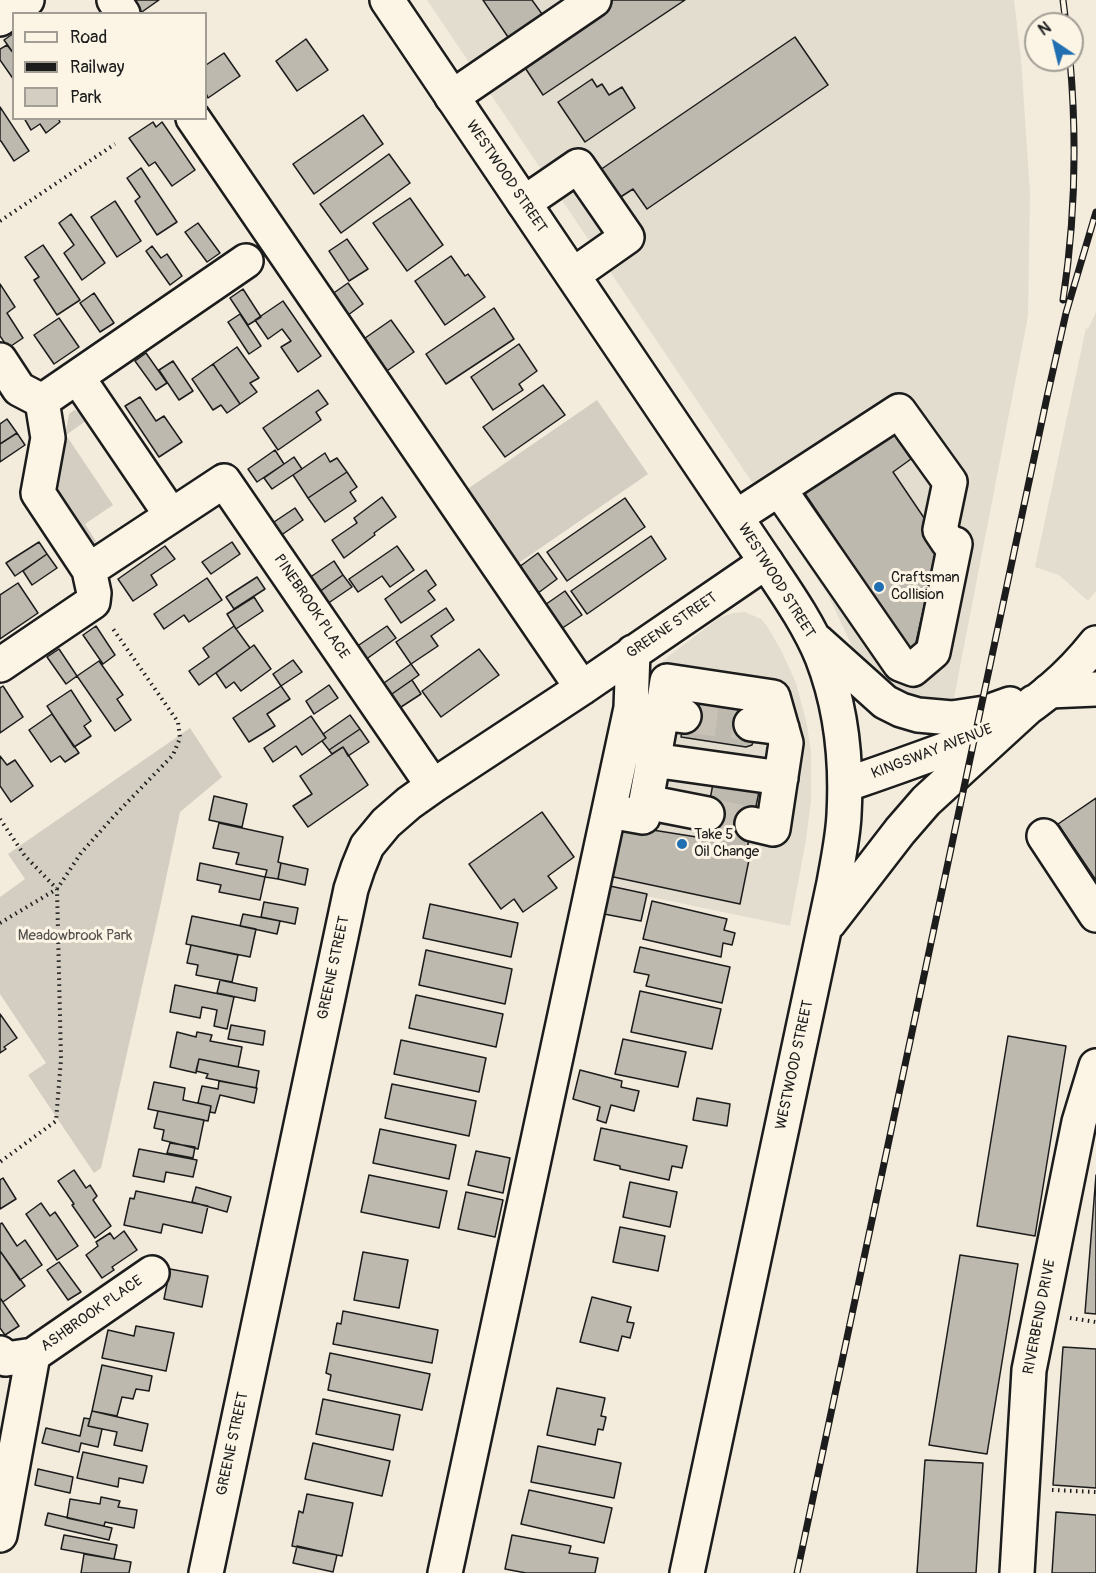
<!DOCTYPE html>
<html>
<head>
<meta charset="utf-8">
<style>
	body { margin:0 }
	#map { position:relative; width:1096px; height:1573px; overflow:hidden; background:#f3ecdd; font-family:Pangolin,sans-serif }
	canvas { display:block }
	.legend { position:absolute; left:12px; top:12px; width:195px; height:108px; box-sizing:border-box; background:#fcf5e5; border:2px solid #a29e95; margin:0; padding:8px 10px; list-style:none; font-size:18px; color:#1c1c1c }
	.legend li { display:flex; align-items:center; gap:12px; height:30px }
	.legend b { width:30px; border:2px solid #a29e95 }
	.north { position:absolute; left:1024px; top:12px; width:60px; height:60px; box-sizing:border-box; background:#fcf5e5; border:2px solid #a29e95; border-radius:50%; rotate:325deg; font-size:16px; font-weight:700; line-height:24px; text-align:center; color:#1c1c1c }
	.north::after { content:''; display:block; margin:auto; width:21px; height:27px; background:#1f6fb2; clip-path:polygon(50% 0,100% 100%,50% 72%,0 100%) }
</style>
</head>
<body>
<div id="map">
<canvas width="1096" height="1573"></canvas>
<ul class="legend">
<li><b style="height:8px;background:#fcf5e5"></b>Road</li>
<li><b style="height:8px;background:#1c1c1c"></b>Railway</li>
<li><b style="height:16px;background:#d3cec1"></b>Park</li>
</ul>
<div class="north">N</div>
</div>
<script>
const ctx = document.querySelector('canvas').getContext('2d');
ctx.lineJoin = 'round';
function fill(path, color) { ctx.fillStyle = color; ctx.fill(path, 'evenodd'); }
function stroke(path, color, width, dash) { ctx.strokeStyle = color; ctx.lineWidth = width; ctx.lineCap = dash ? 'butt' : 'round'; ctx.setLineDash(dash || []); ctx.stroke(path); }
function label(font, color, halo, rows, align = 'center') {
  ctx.font = font + ' Pangolin,sans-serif'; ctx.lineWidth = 6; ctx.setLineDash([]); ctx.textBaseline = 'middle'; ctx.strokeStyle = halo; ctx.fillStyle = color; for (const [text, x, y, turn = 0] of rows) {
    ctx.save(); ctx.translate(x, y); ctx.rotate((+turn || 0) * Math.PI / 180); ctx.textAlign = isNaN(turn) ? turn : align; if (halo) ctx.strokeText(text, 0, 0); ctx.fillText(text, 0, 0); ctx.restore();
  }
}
const built = new Path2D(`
	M427 0H1014L1021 59 1030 193 1028 316 953 703 922 702 888 687 858 659 828 595Z
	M1096 312V591L1088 601 1059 575 1035 567 1086 328 1088 329Z
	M745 612 761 619 767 626 781 650 796 683 807 725 811 752V801L806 840 790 926 593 885 646 682 657 667 670 655 719 618 733 613Z`);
const green = new Path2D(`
	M597 400 648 474 507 571 456 497Z
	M74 410 82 413 87 420 66 435 113 505 85 524 99 546 91 545 54 494 69 414Z
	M190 728 222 777 180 812 160 907 101 1168 94 1173 28 1075 46 1063 0 994V897L25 879 8 854Z`);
const building = new Path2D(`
	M127 0H159L139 14Z
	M483 0H532L542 14 508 37Z
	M610 0H685L543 95 520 60Z
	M14 33V54L4 40Z
	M795 37 828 85 647 209 633 189 619 198 600 170Z
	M306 39 328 70 297 91 276 61Z
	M7 45 14 54V80L0 60V49Z
	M224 53 240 76 208 98 206 93V65Z
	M592 79 597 87 602 84 609 95 622 87 635 108 585 142 558 102Z
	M0 107 29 151 14 161 1 141H0Z
	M363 115 383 144 314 194 293 164Z
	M24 118H58L60 122 46 133 40 124 31 130Z
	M153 122 156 127 162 122 195 170 172 186 155 162 149 166 129 138Z
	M389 154 410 183 341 233 320 204Z
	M141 168 177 222 157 235 135 201 140 197 127 178Z
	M410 198 443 245 407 271 373 223Z
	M115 201 141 241 117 257 91 217Z
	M71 214 105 263 82 280 64 253 74 245 59 223Z
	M198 223 220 253 207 262 185 232Z
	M347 239 368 269 349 281 329 251Z
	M43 245 80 300 57 315 34 280 39 277 25 257Z
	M152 246 161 258 167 254 182 276 170 285 146 251Z
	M451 256 465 276 468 274 485 297 445 325 415 281Z
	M348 283 363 304 340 321 325 299Z
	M0 284 15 307 7 313 23 338 8 348 0 336Z
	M243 289 261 317 248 325 230 298Z
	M94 293 114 323 100 332 80 303Z
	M283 301 321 356 298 372 281 347 291 341 282 329 268 339 255 320Z
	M494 308 514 339 446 384 426 354Z
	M240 314 261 346 249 354 228 322Z
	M59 318 79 347 54 364 34 335Z
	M391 320 414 352 381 375 358 343Z
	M519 344 537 371 519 384 523 390 493 410 471 377Z
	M237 347 259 378 250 383 257 392 240 404 213 364Z
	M146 353 167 383 156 390 135 361Z
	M173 361 193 391 179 400 159 370Z
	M213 364 240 404 227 413 221 405 213 410 192 379Z
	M543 385 565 415 505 457 483 427Z
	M318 390 328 404 316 412 321 420 278 450 263 428Z
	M140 397 156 421 164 416 182 442 159 457 125 406Z
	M7 419 17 433 0 444V424Z
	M891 430 911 459 893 472 939 540 914 651 912 653 802 489Z
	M17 433 25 445 0 462V444Z
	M275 450 284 464 257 482 248 469Z
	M325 453 330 462 337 458 347 472 308 498 293 475Z
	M294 457 302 469 272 489 264 478Z
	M347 472 357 487 350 492 356 501 325 522 308 498Z
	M382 497 396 517 374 533 375 535 344 558 332 540 357 523 354 518Z
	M625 498 645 527 567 581 547 552Z
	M295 508 303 520 280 536 271 524Z
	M651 536 666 559 587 614 571 591Z
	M39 542 47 554 15 576 6 563Z
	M232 542 240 554 211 574 202 562Z
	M165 546 175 559 151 575 157 585 133 601 118 579Z
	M397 546 414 570 390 587 382 576 358 592 349 579Z
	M538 553 557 579 530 599 511 573Z
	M47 554 57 568 32 585 23 571Z
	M334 561 343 575 319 592 309 578Z
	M426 570 436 585 428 591 435 600 401 623 385 599Z
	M343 575 352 587 327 604 319 592Z
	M257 577 265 589 234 609 226 597Z
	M207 578 222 600 189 622 184 615 164 629 154 614Z
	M18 583 38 613 0 639V595Z
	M565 591 582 615 555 633 539 609Z
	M254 597 263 611 236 629 227 614Z
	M446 608 454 620 431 636 438 646 411 664 396 642Z
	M96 626 115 655 103 664 83 635Z
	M234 626 250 648 199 685 189 671 209 657 203 648Z
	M387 626 396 638 365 660 356 647Z
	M254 645 271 669 241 691 234 682 226 688 216 673Z
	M59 649 77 676 66 684 47 657Z
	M479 649 499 675 441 717 422 691Z
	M293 660 302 672 281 686 273 674Z
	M99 661 123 695 117 699 131 720 115 731 77 676Z
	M411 664 419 675 389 696 381 685Z
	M412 680 421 694 398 709 389 696Z
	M329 685 338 698 314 714 306 701Z
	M3 686 23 717 0 733V688Z
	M281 686 290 699 267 714 275 726 249 742 233 718Z
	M71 690 91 721 84 726 91 736 74 747 47 706Z
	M687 696 753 706V742L752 745 746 747 681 737Z
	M52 714 79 753 65 762 60 756 51 762 29 730Z
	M350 715 360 729 329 750 322 741 326 738 323 734Z
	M311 716 326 738 302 755 296 746 273 762 264 748Z
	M360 729 369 742 348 756 343 747 332 754 329 750Z
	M343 747 368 785 308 827 293 806 312 794 300 776Z
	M0 756 7 765 15 760 33 786 11 802 0 786Z
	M714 778 760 787 747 849 751 850 740 904 609 876 621 825 703 838Z
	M214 796 247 804 242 827 209 820Z
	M1096 798V880L1058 824Z
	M542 812 574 857 548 876 557 888 523 912 514 899 501 909 469 864Z
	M219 823 283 837 278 862 281 863 278 879 265 877 267 870 236 864 239 853 213 848Z
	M200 863 265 877 260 900 219 892 221 885 197 880Z
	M281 863 308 869 305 885 278 879Z
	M610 886 647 894 641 921 604 914Z
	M652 901 727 919 724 930 735 933 732 945 723 943 721 957 643 939Z
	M264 902 298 908 295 924 261 917Z
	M430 904 518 923 511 957 423 938Z
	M243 914 280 921 277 934 240 926Z
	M192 916 256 929 250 957 186 944Z
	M191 945 238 955 232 982 196 975 198 965 187 963Z
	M640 947 730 967 722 1003 646 986 649 975 634 972Z
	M426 950 512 969 505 1004 419 985Z
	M220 980 257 988 255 1001 217 993Z
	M175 985 234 997 227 1029 214 1026 217 1010 202 1007 200 1018 170 1012Z
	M640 991 721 1009 712 1049 631 1032Z
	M416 995 503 1014 496 1047 409 1028Z
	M0 1014 17 1038 4 1047 6 1049 0 1053Z
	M231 1025 265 1031 263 1045 228 1039Z
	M177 1032 196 1037 197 1032 212 1035 210 1041 242 1047 238 1067 199 1059 196 1073 170 1067Z
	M1008 1036 1066 1046 1035 1236 977 1226Z
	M623 1039 686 1052 678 1087 615 1074Z
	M401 1040 486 1058 479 1092 394 1074Z
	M199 1059 259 1071 256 1088 206 1078 208 1074 196 1071Z
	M580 1070 622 1081 621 1087 639 1091 634 1111 611 1105 606 1123 597 1120 600 1107 573 1099Z
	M219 1081 257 1088 254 1103 220 1095 215 1113 210 1112 211 1106 198 1103 202 1086 218 1089Z
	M154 1082 185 1088 183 1100 211 1106 208 1121 148 1109Z
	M392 1084 476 1101 469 1136 385 1118Z
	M697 1098 730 1104 727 1126 693 1120Z
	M158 1111 204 1120 198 1149 162 1140 164 1130 154 1128Z
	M601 1128 687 1146 682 1168 672 1166 669 1180 620 1169V1166L594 1160Z
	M380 1129 456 1145 449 1179 373 1163Z
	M170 1143 195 1147 193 1158 167 1153Z
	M139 1149 197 1160 193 1177 166 1172 164 1182 133 1176Z
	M476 1151 510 1158 503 1193 468 1185Z
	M74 1170 86 1188 90 1185 97 1196 93 1200 111 1226 95 1238 72 1205 74 1204 58 1181Z
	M369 1175 447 1191 439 1228 361 1212Z
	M1096 1175V1314L1085 1313Z
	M3 1178 16 1199 0 1209V1180Z
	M630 1182 677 1192 670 1227 623 1217Z
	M196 1187 231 1197 227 1212 192 1202Z
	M136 1191 208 1206 202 1233 163 1224 161 1233 124 1225 130 1198 134 1199Z
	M466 1192 503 1200 495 1237 458 1229Z
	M41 1203 50 1216 55 1212 78 1246 57 1260 26 1214Z
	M2 1223 17 1246 25 1240 42 1265 20 1280 0 1251V1224Z
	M620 1227 665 1236 658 1271 613 1262Z
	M124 1231 137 1250 112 1267 114 1270 102 1278 86 1255 98 1246 96 1242 110 1233 114 1239Z
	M0 1251 25 1286 3 1302 0 1298Z
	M363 1252 408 1260 399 1308 354 1300Z
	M960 1255 1018 1264 987 1454 929 1445Z
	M59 1262 81 1292 68 1300 47 1270Z
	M170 1269 208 1276 202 1307 164 1299Z
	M592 1297 631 1307 627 1322 634 1323 630 1338 622 1336 618 1351 580 1342Z
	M0 1298 19 1326 5 1335 0 1328Z
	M343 1311 438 1330 432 1363 333 1344 337 1323 341 1324Z
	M136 1326 174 1333 166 1371 102 1358 108 1330 134 1336Z
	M1063 1347 1096 1349V1488L1053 1485Z
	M330 1353 430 1374 422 1410 328 1390 331 1375 326 1373Z
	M102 1365 152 1376 149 1391 136 1389 133 1399 122 1397 117 1416 92 1411Z
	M557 1388 605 1398 601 1416 606 1417 603 1430 598 1429 595 1445 547 1435Z
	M323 1399 400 1415 393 1450 316 1434Z
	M92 1411 148 1424 142 1451 114 1445 117 1432 88 1426Z
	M84 1418 90 1419 88 1426 102 1429 98 1447 81 1443 79 1452 42 1443 46 1428 80 1436Z
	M313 1443 390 1461 382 1496 305 1479Z
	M538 1446 621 1463 614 1498 531 1482Z
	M83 1452 147 1466 143 1483 119 1478 118 1487 77 1478Z
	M925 1460 983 1463 976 1573H917Z
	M38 1469 73 1477 70 1493 35 1485Z
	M529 1490 612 1508 604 1543 521 1524Z
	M307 1494 353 1503 342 1556 292 1546 299 1511 303 1513Z
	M101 1497 120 1501 118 1507 137 1510 134 1528 105 1522 104 1526 67 1518 70 1499 100 1504Z
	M1056 1512 1096 1515V1573H1052Z
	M48 1513 112 1528 109 1540 45 1525Z
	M64 1535 117 1545 114 1559 61 1549Z
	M512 1535 571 1546 569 1553 598 1558 595 1573H526L505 1569Z
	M297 1546 337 1555 333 1572 293 1563Z
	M84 1554 131 1562 129 1573H81Z`);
const minorTunnel = new Path2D(`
	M684 716 751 724
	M707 814 752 824`);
const path = new Path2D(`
	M0 221 115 144
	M0 819 25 856 57 889 61 1059 56 1121 0 1162
	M0 923 57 889 81 853 114 816 173 755 180 738 178 722 111 626
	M1070 1318 1096 1322
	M1052 1490 1096 1492`);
const minor = new Path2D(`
	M114 0 123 14
	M0 19 27 0
	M452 97 594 0
	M193 118 582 688
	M524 203 578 166 627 237 573 275
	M0 360 19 389 42 401
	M78 378 171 515
	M42 401 246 261
	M736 517 899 411 950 482 940 530 948 542 955 544 933 652 913 669 900 664 779 489
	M89 570 224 481 433 786
	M0 665 93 602 94 593 89 570 38 493 48 438 42 401
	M1049 691 1096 689
	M684 716 662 713 667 681 773 697 786 743 773 829 752 824
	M751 724 782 728
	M653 760 781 778
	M646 802 707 814
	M609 811 643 817 662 713 642 710
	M1044 836 1096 915
	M0 1353 6 1359 33 1355 152 1273
	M0 1535 33 1355
	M206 1573 351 889 358 868 367 846 386 823 409 803 433 786 582 688 766 562
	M445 1573 631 708 633 652
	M1017 1573 1029 1370 1079 1122 1096 1066`);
const major = new Path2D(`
	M387 0 766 562C786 592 808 623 822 657 841 706 847 762 844 815 843 837 838 860 834 883L687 1573
	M817 641 885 702 901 710 918 715 952 718 985 713 1010 704
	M845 785C880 773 914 761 949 748 966 741 983 735 999 726 1036 705 1070 676 1096 643
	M829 923 900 831 926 801 1034 702`);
const rail = new Path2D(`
	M1063 0 1066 24
	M1063 300C1075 221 1077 139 1070 60
	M797 1573 1047 397 1066 313 1096 212`);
const markers = [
	[879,587,6,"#1f6fb2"],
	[682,844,6,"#1f6fb2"]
];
const streetNames = [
	["WESTWOOD STREET",506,177,56],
	["WESTWOOD STREET",776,581,58],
	["PINEBROOK PLACE",311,607,56],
	["GREENE STREET",672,626,-34],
	["KINGSWAY AVENUE",932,752,-21],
	["GREENE STREET",334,968,-78],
	["WESTWOOD STREET",795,1065,-78],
	["ASHBROOK PLACE",92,1314,-35],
	["RIVERBEND DRIVE",1040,1317,-79],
	["GREENE STREET",233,1444,-78]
];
const poiNames = [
	["Craftsman",891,578],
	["Collision",891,595],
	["Take 5",694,835],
	["Oil Change",694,852]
];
const parkNames = [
	["Meadowbrook Park",75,936]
];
fill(built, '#e3ddcf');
fill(green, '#d3cec1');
fill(building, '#beb9ae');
stroke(building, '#1c1c1c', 1.5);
stroke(minorTunnel, '#c8c2b6', 33, [33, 16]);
stroke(minor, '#1c1c1c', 38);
stroke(major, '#1c1c1c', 38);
stroke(path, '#1c1c1c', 4, [1.5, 4.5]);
stroke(minor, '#fcf5e5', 33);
stroke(major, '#fcf5e5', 33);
stroke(rail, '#1c1c1c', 7);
stroke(rail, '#fcf5e5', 4.5, [14]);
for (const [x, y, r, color] of markers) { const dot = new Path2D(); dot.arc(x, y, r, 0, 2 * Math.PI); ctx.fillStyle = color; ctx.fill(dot); stroke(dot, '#fcf5e5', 2); }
label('15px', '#1c1c1c', '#fcf5e5', streetNames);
label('15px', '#1c1c1c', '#fcf5e5', poiNames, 'left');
label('15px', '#53514e', '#fcf5e5', parkNames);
</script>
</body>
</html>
